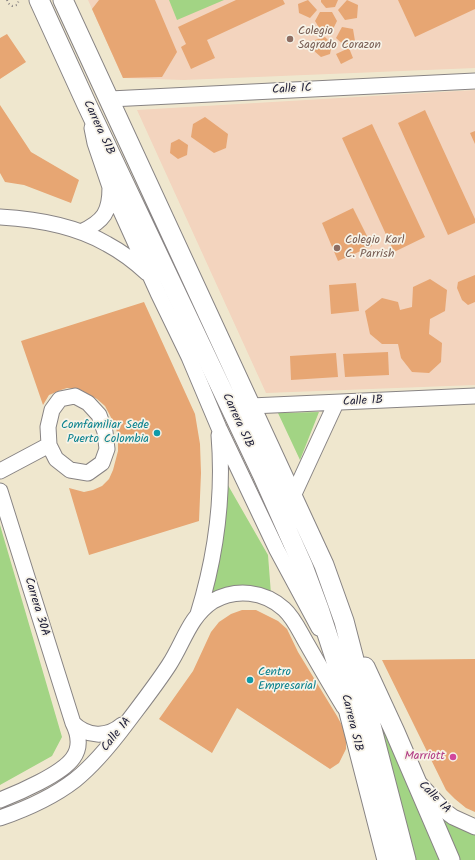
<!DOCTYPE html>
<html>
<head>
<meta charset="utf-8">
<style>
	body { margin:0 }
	canvas { display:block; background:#efe7ce }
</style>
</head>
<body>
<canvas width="475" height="860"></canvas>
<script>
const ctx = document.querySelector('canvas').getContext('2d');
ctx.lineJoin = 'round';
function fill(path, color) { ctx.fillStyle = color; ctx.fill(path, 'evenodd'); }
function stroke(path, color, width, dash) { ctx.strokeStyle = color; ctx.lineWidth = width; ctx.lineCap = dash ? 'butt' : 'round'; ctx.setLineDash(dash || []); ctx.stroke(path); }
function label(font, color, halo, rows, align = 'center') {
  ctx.font = font + ' Kalam,sans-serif'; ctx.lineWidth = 3.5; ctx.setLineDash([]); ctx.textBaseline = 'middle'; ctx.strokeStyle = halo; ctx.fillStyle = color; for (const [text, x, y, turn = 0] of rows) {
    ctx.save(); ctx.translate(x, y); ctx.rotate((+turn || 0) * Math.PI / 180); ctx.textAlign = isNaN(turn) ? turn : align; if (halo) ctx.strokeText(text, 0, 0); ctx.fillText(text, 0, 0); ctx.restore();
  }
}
const built = new Path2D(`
	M88 0H475V68L184 80 123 78Z
	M475 90V385L266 393 137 110Z`);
const green = new Path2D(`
	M169 0H224L177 20Z
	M319 412 300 460 278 413Z
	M225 480 268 555 271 594C255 589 239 582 222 590 216 593 210 599 204 604Z
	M0 525 62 737 52 756 0 785Z
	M371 694 441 860H416Z
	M432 807 475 832V860H455Z`);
const building = new Path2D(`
	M99 0H155L177 52 162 77 123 78 92 9Z
	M236 0H283L285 4 207 40 215 58 191 69 181 47 186 44 178 27Z
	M308 0 317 10 310 18 299 13 298 4Z
	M321 0H338L335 7 326 8 321 2Z
	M347 0 358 5 357 18 345 20 338 10Z
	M398 0H475V9L415 37Z
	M320 12H332L337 21 332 31H321L315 21Z
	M342 27 353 29 355 41 345 46 336 38Z
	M7 34 26 62 0 79V38Z
	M325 37 332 44 330 54 321 57 313 50 315 40Z
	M349 48 353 58 341 64 336 54Z
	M0 105 31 152 79 180 71 203 24 185 5 182 0 173Z
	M425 110 475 219V223L448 235 398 123Z
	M205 117 228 134 226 148 214 153 191 137 193 124Z
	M372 124 425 237 394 252 342 138Z
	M475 131V144L470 133Z
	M179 139 188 145 187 155 178 159 170 153 171 143Z
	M353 208 372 246 338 261 322 223Z
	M475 275V302L468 305 462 300 457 288 458 282Z
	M430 279 447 290 445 311 430 319 429 334 442 343 441 362 429 373 412 372 401 358 398 344H382L370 334 365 311 382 298 398 302 400 310 412 307 413 287Z
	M356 283 359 311 331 314 329 285Z
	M144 302 195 414 200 444 201 473 199 521 89 555 69 488 84 492 93 490 102 486 109 479 113 470 118 451V439L116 427 105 406 97 399 79 389 67 388 61 390 49 395 43 405 21 341Z
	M388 352 389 375 345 377 343 354Z
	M336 353 338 377 291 380 290 356Z
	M242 610H256L278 621 287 629 298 652 337 716 346 733V749L339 763 330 769 237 708 212 753 159 719 193 671 211 632 219 622 231 614Z
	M475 659V812L466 808 455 799 446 790 382 660Z`);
const path = new Path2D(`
	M7 0 8 3 12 6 17 5 19 0`);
const minor = new Path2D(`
	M110 99 475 81
	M92 128 95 143 110 187 158 293 189 357 219 428 277 550 319 628
	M0 217C36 219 76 226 107 244 122 252 135 262 147 273
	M81 232C104 221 110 212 110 187
	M75 396 88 403 99 415 105 432 107 449 102 463 88 473 70 470 56 459 49 445 48 427 52 410 60 399Z
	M251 406 475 396
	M0 471 49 445
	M0 491 73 723C79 735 81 747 73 758 62 774 18 793 0 800
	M293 496 336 403
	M198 614C216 556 224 496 219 435
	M73 723C87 737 107 738 122 725
	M421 785 445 811 453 817 475 827
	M0 818C26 809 53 797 75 780 95 764 111 744 126 724 141 704 156 685 169 665 184 642 189 617 213 601 236 588 264 591 284 609 294 618 300 632 307 644 319 665 331 686 344 707`);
const major = new Path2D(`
	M39 0 87 105 262 474 303 566 319 609 335 658 387 860
	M63 0 324 565 344 621 406 860
	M365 667 395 732 450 860`);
const markers = [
	[290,39,4,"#8d6e63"],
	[337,248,4,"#8d6e63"],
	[157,433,4,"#0f9aa8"],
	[250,680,4,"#0f9aa8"],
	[453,757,4,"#d1479c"]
];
const educationNames = [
	["Colegio",298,32],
	["Sagrado Corazon",298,46],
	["Colegio Karl",345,241],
	["C. Parrish",345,255]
];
const streetNames = [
	["Calle 1C",292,90,-3],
	["Carrera 51B",98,128,65],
	["Calle 1B",363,402,-3],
	["Carrera 51B",237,421,65],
	["Carrera 30A",36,607,73],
	["Carrera 51B",351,723,76],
	["Calle 1A",117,735,-51],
	["Calle 1A",434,798,45]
];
const cultureNames = [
	["Comfamiliar Sede",149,426],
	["Puerto Colombia",149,440],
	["Centro",258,673,"left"],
	["Empresarial",258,687,"left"]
];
const hotelNames = [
	["Marriott",445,757]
];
fill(built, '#f3d4be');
fill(green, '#a2d484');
fill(building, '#e7a673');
stroke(minor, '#888484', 17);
stroke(major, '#888484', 21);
stroke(path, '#888484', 2, [1, 3]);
stroke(minor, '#fff', 15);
stroke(major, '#fff', 19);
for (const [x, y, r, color] of markers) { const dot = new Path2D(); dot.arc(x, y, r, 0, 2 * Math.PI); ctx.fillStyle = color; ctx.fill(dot); stroke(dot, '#f7f3e8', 1.5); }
label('12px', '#785e54', '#f7f3e8', educationNames, 'left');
label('12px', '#22223b', '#f7f3e8', streetNames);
label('12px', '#0d838f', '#f7f3e8', cultureNames, 'right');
label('12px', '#b23c85', '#f7f3e8', hotelNames, 'right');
</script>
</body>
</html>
